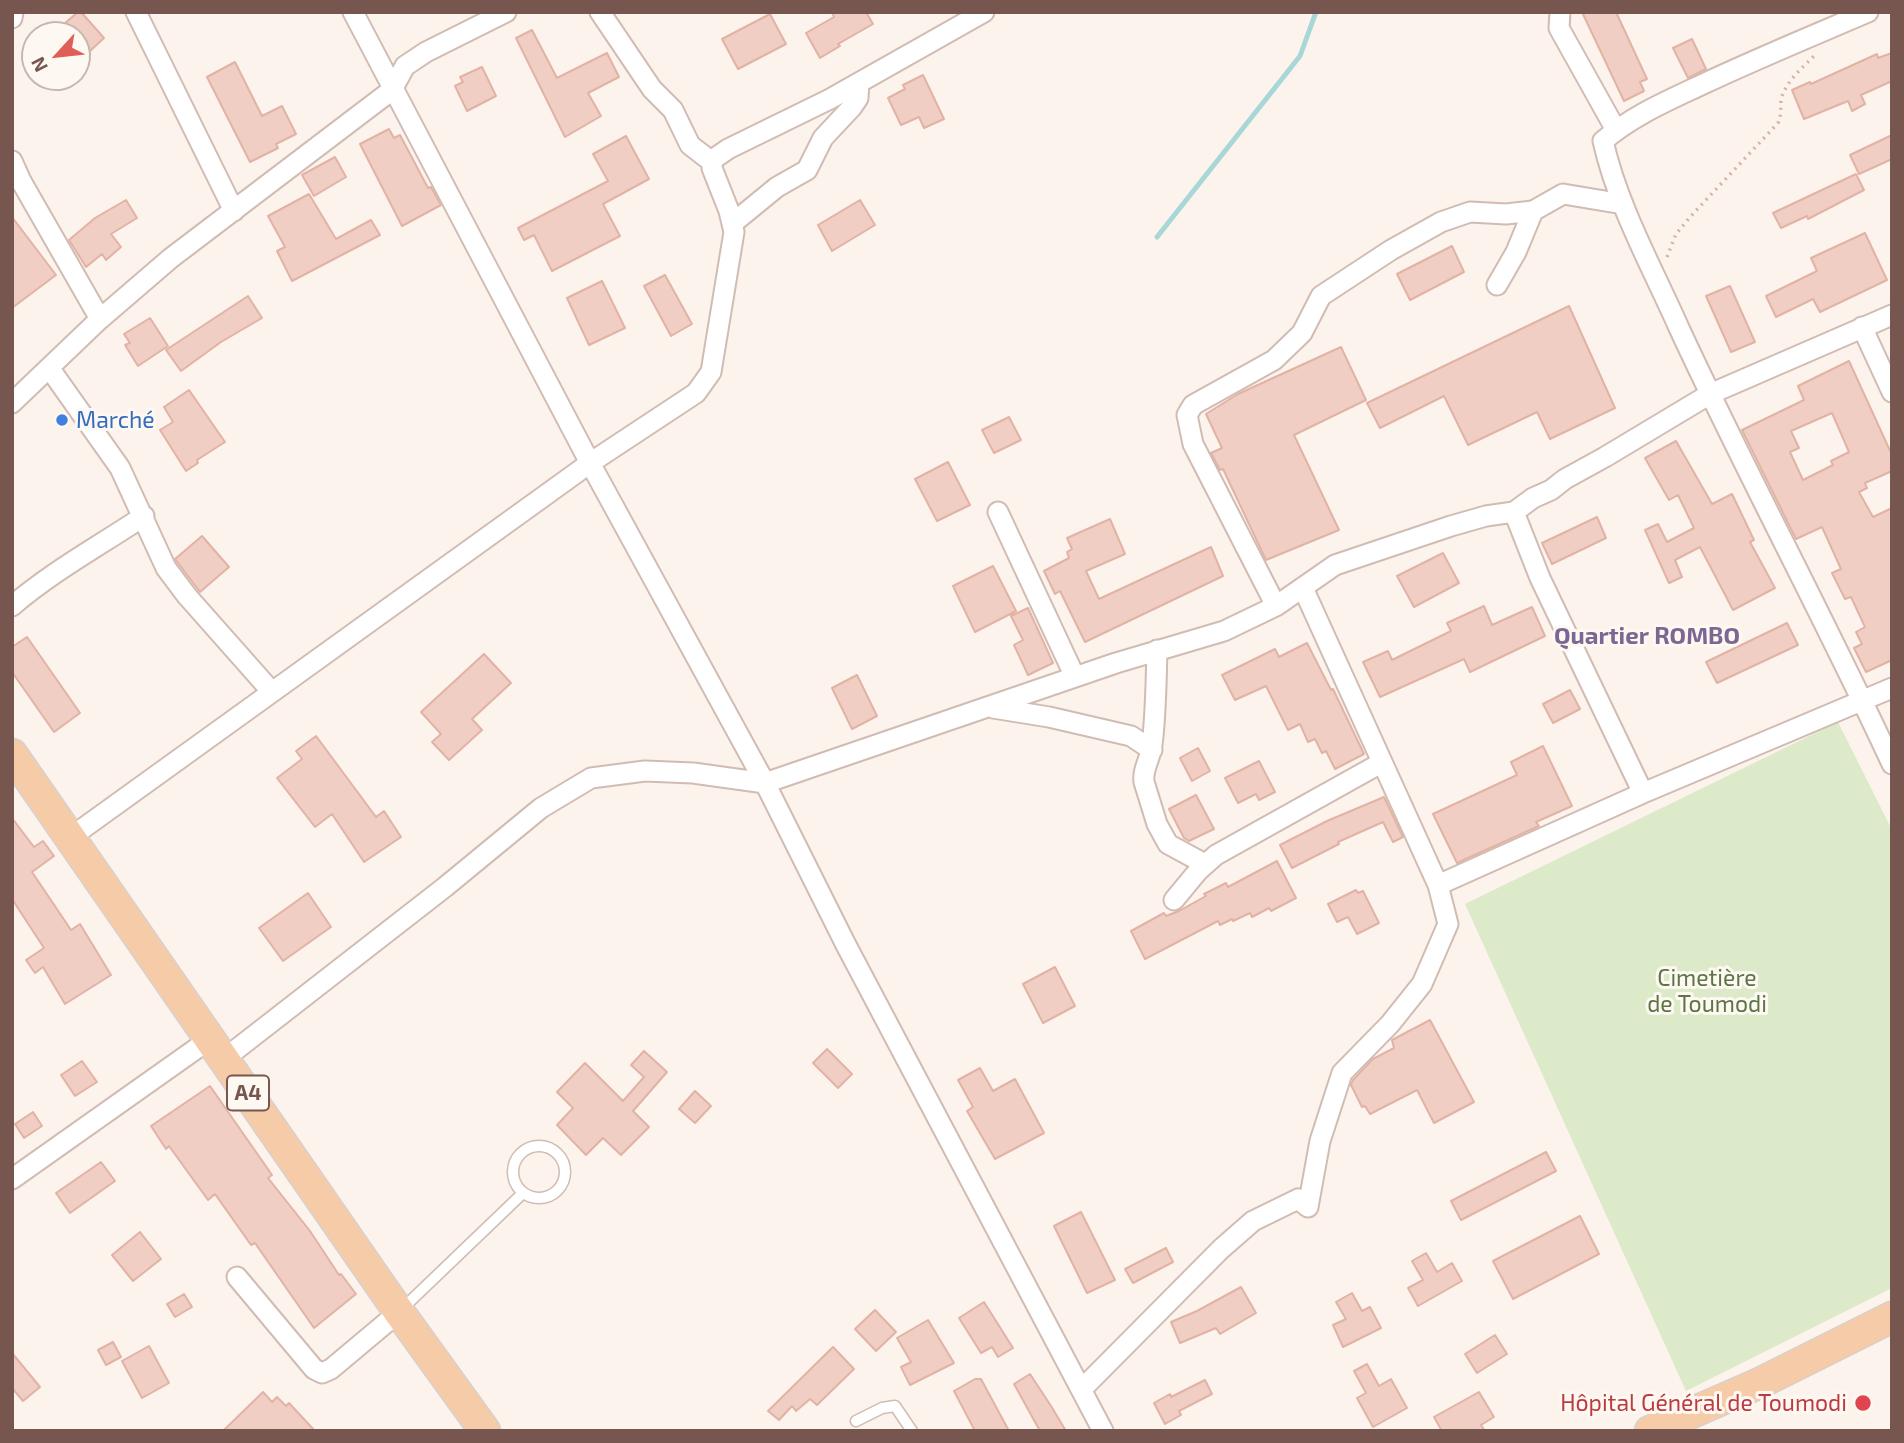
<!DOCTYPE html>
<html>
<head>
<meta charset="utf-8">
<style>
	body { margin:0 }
	#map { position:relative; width:1904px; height:1443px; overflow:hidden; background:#fcf3ec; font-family:"Exo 2",sans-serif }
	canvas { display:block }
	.frame { position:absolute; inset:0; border:14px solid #77564f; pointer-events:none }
	.north { position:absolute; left:21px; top:21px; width:70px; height:70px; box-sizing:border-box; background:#fef8f2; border:2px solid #c8b7b1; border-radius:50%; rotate:243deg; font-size:19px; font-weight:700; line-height:28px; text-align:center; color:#77564f }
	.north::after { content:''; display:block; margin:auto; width:24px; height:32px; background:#df5f58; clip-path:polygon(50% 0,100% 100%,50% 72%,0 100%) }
</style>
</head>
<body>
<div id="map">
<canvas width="1904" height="1443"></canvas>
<div class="frame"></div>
<div class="north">N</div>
</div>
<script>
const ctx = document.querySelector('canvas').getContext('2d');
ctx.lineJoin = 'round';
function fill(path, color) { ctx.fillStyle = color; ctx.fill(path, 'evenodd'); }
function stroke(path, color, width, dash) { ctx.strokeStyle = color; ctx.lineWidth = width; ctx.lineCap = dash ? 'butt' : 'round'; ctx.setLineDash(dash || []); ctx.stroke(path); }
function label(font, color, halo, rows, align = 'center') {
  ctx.font = font + ' "Exo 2",sans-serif'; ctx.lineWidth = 6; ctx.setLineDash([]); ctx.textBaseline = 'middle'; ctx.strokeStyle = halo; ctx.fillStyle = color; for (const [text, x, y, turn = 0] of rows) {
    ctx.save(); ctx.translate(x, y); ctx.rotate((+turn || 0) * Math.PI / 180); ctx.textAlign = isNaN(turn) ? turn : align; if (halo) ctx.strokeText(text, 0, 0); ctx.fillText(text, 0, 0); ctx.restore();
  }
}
const green = new Path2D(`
	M1838 722 1892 830V1288L1686 1391 1465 904Z`);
const stream = new Path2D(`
	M1157 237 1300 56 1316 12`);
const building = new Path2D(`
	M78 12H81L104 38 89 52 77 39V35H74L64 24Z
	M832 12H866L873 24 838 44 840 46 820 58 806 33 834 17Z
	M1582 12H1616L1647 79 1640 82 1644 91 1624 101Z
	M770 14 786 44 738 69 722 39Z
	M532 30 557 78 607 53 619 77 588 93 601 116 565 137 516 38Z
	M1692 39 1706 69 1688 78 1673 48Z
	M1892 53V81L1861 95 1865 104 1852 111 1848 101 1804 119 1792 90 1810 82 1811 84 1877 54 1878 58Z
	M235 62 262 116 282 106 296 134 276 144 278 148 250 162 207 77Z
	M482 67 496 96 467 111 455 86 463 82 460 77Z
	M923 75 944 119 924 128 919 117 901 125 888 98 905 89 903 85Z
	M389 129 394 138 400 135 428 188 431 187 441 205 402 226 360 144Z
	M1892 135V159L1859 174 1850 155Z
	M626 136 649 179 603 204 620 236 552 271 534 235 524 240 518 228 608 181 593 154Z
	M335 157 346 177 314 196 302 175Z
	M1856 174 1864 190 1808 219 1807 216 1781 228 1773 213Z
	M309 194 336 239 371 220 380 235 292 281 277 251 285 247 268 216Z
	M126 200 137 218 111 234 121 247 106 260 102 254 86 267 69 240 95 218Z
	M860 200 875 225 832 251 818 225Z
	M12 217 56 275 12 308Z
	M1865 233 1887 280 1820 312 1813 299 1776 317 1766 296 1817 271 1811 258Z
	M1452 246 1464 272 1410 300 1397 274Z
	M665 275 692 324 671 336 644 286Z
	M602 281 625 328 589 345 567 298Z
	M1730 286 1755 342 1731 352 1706 296Z
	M248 296 262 318 221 342 181 371 166 350Z
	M1569 306 1615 408 1550 439 1537 412 1468 445 1444 396 1380 428 1367 403Z
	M150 318 168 346 138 366 125 345 130 343 124 334Z
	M1341 347 1366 400 1294 435 1339 530 1266 560 1223 469 1220 470 1211 453 1222 448 1206 414 1238 394Z
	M1849 361 1892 455V471L1865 483 1867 488 1859 492 1873 517 1892 508V660L1866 672 1854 648 1862 644 1856 632 1865 627 1851 597 1845 599 1832 573 1841 569 1822 527 1796 539 1742 430 1804 400 1798 386ZM1832 413 1849 452 1831 461 1833 465 1803 480 1790 452 1799 448 1791 431Z
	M189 390 225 442 197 460 198 463 186 471 160 430 173 422 164 407Z
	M1009 417 1021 440 994 453 982 430Z
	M1676 441 1712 504 1732 494 1754 540 1750 542 1775 588 1733 610 1700 547 1675 560 1682 577 1669 583 1645 530 1658 524 1667 542 1694 528 1678 495 1669 500 1645 458Z
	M948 462 970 505 937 521 915 479Z
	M1597 517 1606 538 1552 564 1542 543Z
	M1110 519 1125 554 1086 571 1099 599 1211 547 1223 576 1085 642 1060 591 1055 594 1044 571 1069 558 1067 552 1072 549 1067 538Z
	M202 536 229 567 200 592 175 559Z
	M1443 553 1459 583 1414 607 1397 576Z
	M993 566 1016 611 975 632 953 586Z
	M1484 606 1492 625 1532 607 1545 636 1470 672 1464 659 1380 697 1363 662 1388 651 1392 660 1451 631 1447 623Z
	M1028 608 1053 663 1028 675 1014 645 1023 640 1011 616Z
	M1787 623 1798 645 1717 683 1706 662Z
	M27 637 80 713 54 732 12 672V647Z
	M1307 643 1331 690 1333 689 1364 754 1335 769 1326 751 1322 753 1315 739 1308 742 1300 724 1288 730 1266 686 1235 700 1222 675 1275 649 1279 657Z
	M484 654 511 683 472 719 482 730 449 760 432 742 441 734 421 712Z
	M857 675 877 716 852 729 832 688Z
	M1570 690 1580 709 1553 723 1543 704Z
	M316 736 376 817 384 811 401 837 364 862 332 814 315 827 277 778 302 759 296 751Z
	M1543 746 1572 806 1536 822 1539 826 1457 863 1433 814 1517 775 1511 762Z
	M1198 748 1210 771 1192 781 1180 758Z
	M1259 761 1275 792 1259 800 1256 794 1238 803 1225 778Z
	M1196 795 1214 829 1189 841 1184 838 1169 809Z
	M1384 797 1403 837 1393 842 1383 822 1338 842 1339 844 1292 868 1280 845 1327 821Z
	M12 818 34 847 43 841 54 856 32 872 71 930 80 924 111 975 65 1004 43 967 35 973 26 960 44 948 12 899Z
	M1277 861 1296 898 1271 911 1269 908 1252 917 1250 913 1233 921 1232 919 1220 925 1218 921 1145 959 1131 931 1164 913 1166 916 1179 911 1206 896 1204 894 1226 883 1228 887Z
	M1356 890 1358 893 1363 891 1379 923 1357 934 1348 917 1337 922 1328 904Z
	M308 893 331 927 283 961 259 928Z
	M1055 967 1075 1006 1043 1023 1023 984Z
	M1430 1020 1474 1102 1434 1123 1417 1090 1370 1114 1365 1106 1362 1107 1351 1085 1353 1080 1373 1059 1394 1048 1392 1040Z
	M827 1049 852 1074 838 1088 813 1063Z
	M644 1051 667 1072 633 1111 649 1127 621 1155 603 1138 586 1155 557 1125 573 1108 557 1092 585 1063 623 1101 644 1077 631 1065Z
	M82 1061 97 1082 75 1096 61 1075Z
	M980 1068 993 1091 1015 1079 1044 1133 995 1159 967 1111 973 1107 958 1080Z
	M210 1086 272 1175 268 1178 310 1231 339 1275 341 1274 356 1294 314 1328 255 1243 251 1245 215 1194 208 1200 169 1146 166 1149 151 1126Z
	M695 1091 711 1106 695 1123 679 1109Z
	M33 1112 42 1126 24 1138 15 1124Z
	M1546 1152 1556 1171 1461 1220 1451 1201Z
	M101 1162 115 1181 70 1213 56 1193Z
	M1081 1212 1115 1280 1087 1293 1054 1226Z
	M1580 1216 1599 1254 1513 1299 1493 1261Z
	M140 1232 161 1259 133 1281 112 1255Z
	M1166 1248 1173 1262 1133 1283 1125 1269Z
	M1426 1253 1437 1272 1452 1263 1462 1281 1418 1306 1408 1288 1423 1280 1412 1261Z
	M1241 1287 1256 1313 1220 1334 1216 1328 1180 1343 1171 1322 1197 1311Z
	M1352 1293 1362 1311 1370 1307 1381 1328 1343 1347 1333 1325 1346 1319 1336 1302Z
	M184 1294 192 1307 175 1317 167 1304Z
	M984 1302 1013 1348 998 1357 992 1347 981 1353 959 1318Z
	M875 1310 896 1332 876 1351 855 1329Z
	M928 1320 954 1363 910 1385 901 1367 911 1362 897 1338Z
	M1495 1335 1507 1354 1477 1373 1465 1354Z
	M113 1342 121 1357 106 1365 98 1350Z
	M149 1346 169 1383 142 1398 122 1361Z
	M833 1347 854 1369 817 1405 810 1399 796 1411 792 1406 779 1420 768 1411Z
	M12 1353 40 1387 23 1401 12 1388Z
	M1367 1364 1379 1386 1391 1379 1407 1408 1373 1427 1357 1398 1366 1393 1354 1371Z
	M1030 1374 1051 1406 1066 1431H1040L1014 1384Z
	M975 1379H981L1009 1431H975L954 1391Z
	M1205 1380 1212 1394 1179 1411 1181 1415 1165 1424 1154 1403 1170 1394 1171 1397Z
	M263 1392 272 1402 277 1397 286 1406 289 1403 315 1431H223Z
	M1479 1392 1494 1417 1481 1425 1485 1431H1442L1434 1417Z`);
const path = new Path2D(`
	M1667 257 1676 234 1691 216 1778 123C1783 111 1779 105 1782 96 1788 80 1803 67 1814 56`);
const lane = new Path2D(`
	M513 1172a26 26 0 1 1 52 0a26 26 0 1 1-52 0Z
	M402 1309 523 1193
	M856 1421 882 1408 895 1406 912 1431`);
const street = new Path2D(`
	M136 12 234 211
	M353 12 590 463 765 783 846 945 1103 1431
	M1560 12 1559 28 1616 130
	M1868 12C1812 36 1756 59 1701 85 1667 101 1632 116 1603 141 1618 207 1652 267 1679 328 1747 475 1824 617 1892 764
	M12 18 13 12
	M12 161 21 181 100 319
	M712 162 715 158 728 149 830 99 984 12
	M733 223 777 187 807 170 823 138 852 107 858 98 859 83
	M1497 285 1516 252 1533 211
	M1862 327 1892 392
	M50 369 120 468 166 568 187 596 272 692
	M12 403 100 319 171 258 392 90 405 66 426 52 506 12
	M998 512 1075 677
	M1514 512 1540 578 1643 793
	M12 606C53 571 99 546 144 516
	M1276 606 1193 444 1187 415 1193 405 1274 360 1302 333 1321 296 1391 250 1441 222 1470 212 1506 214 1533 211 1563 194 1623 204
	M1157 650C1156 682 1156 714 1152 745 1151 757 1142 770 1144 782L1157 824 1168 844 1205 864
	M993 708 1049 717 1131 736 1152 750
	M71 837 590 463 696 393 711 372 734 232 729 211 712 168V162L690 145 673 110 652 89 600 12
	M1438 885 1643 793 1892 688
	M1174 900 1198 871 1216 855 1381 763
	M224 1059 445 887 541 808 591 778 645 771 693 773 765 783 1116 663 1224 631 1276 606 1335 565 1451 526 1486 516 1514 512 1533 498 1551 490 1565 479 1605 457 1710 394 1892 315
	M12 1179 210 1039
	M237 1277 314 1369 322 1373 331 1369 399 1312
	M1082 1389 1221 1249 1253 1221 1298 1199 1308 1207 1320 1141 1342 1073 1390 1024 1422 984 1448 924 1438 885 1303 588`);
const primary = new Path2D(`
	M12 754 399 1312 485 1431
	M1650 1431 1760 1383 1892 1317`);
const markers = [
	[62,420,7,"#3f7fe0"],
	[1863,1403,9,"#e0444e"]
];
const shields = [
	[248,1093,42]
];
const shieldNames = [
	["A4",248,1093]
];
const shopNames = [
	["Marché",76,420]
];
const parkNames = [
	["Cimetière",1707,978],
	["de Toumodi",1707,1004]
];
const healthNames = [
	["Hôpital Général de Toumodi",1847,1403]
];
const neighbourhoodNames = [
	["Quartier ROMBO",1647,636]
];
fill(green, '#dceaca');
stroke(stream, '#a7d7d6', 5);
fill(building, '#f0cec4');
stroke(building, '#e2b2a5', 2);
stroke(lane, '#d1bcb3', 13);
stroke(street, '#d1bcb3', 23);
stroke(primary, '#d9d0ce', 33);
stroke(path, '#d6b1a7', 3.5, [2, 5]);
stroke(lane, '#fff', 10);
stroke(street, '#fff', 19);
stroke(primary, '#f6cca8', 30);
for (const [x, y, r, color] of markers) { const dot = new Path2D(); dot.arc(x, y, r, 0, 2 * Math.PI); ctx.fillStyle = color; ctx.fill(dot); stroke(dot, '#fef8f2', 2.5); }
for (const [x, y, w] of shields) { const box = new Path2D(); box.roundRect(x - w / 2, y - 17.5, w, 35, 5); ctx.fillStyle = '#fef8f2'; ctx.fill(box); stroke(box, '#77564f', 2); }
label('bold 21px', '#77564f', null, shieldNames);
label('23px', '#366cbe', '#fef8f2', shopNames, 'left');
label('23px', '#5b7644', '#fef8f2', parkNames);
label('23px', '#be3a42', '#fef8f2', healthNames, 'right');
label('bold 24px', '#7c6792', '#fef8f2', neighbourhoodNames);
</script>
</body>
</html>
